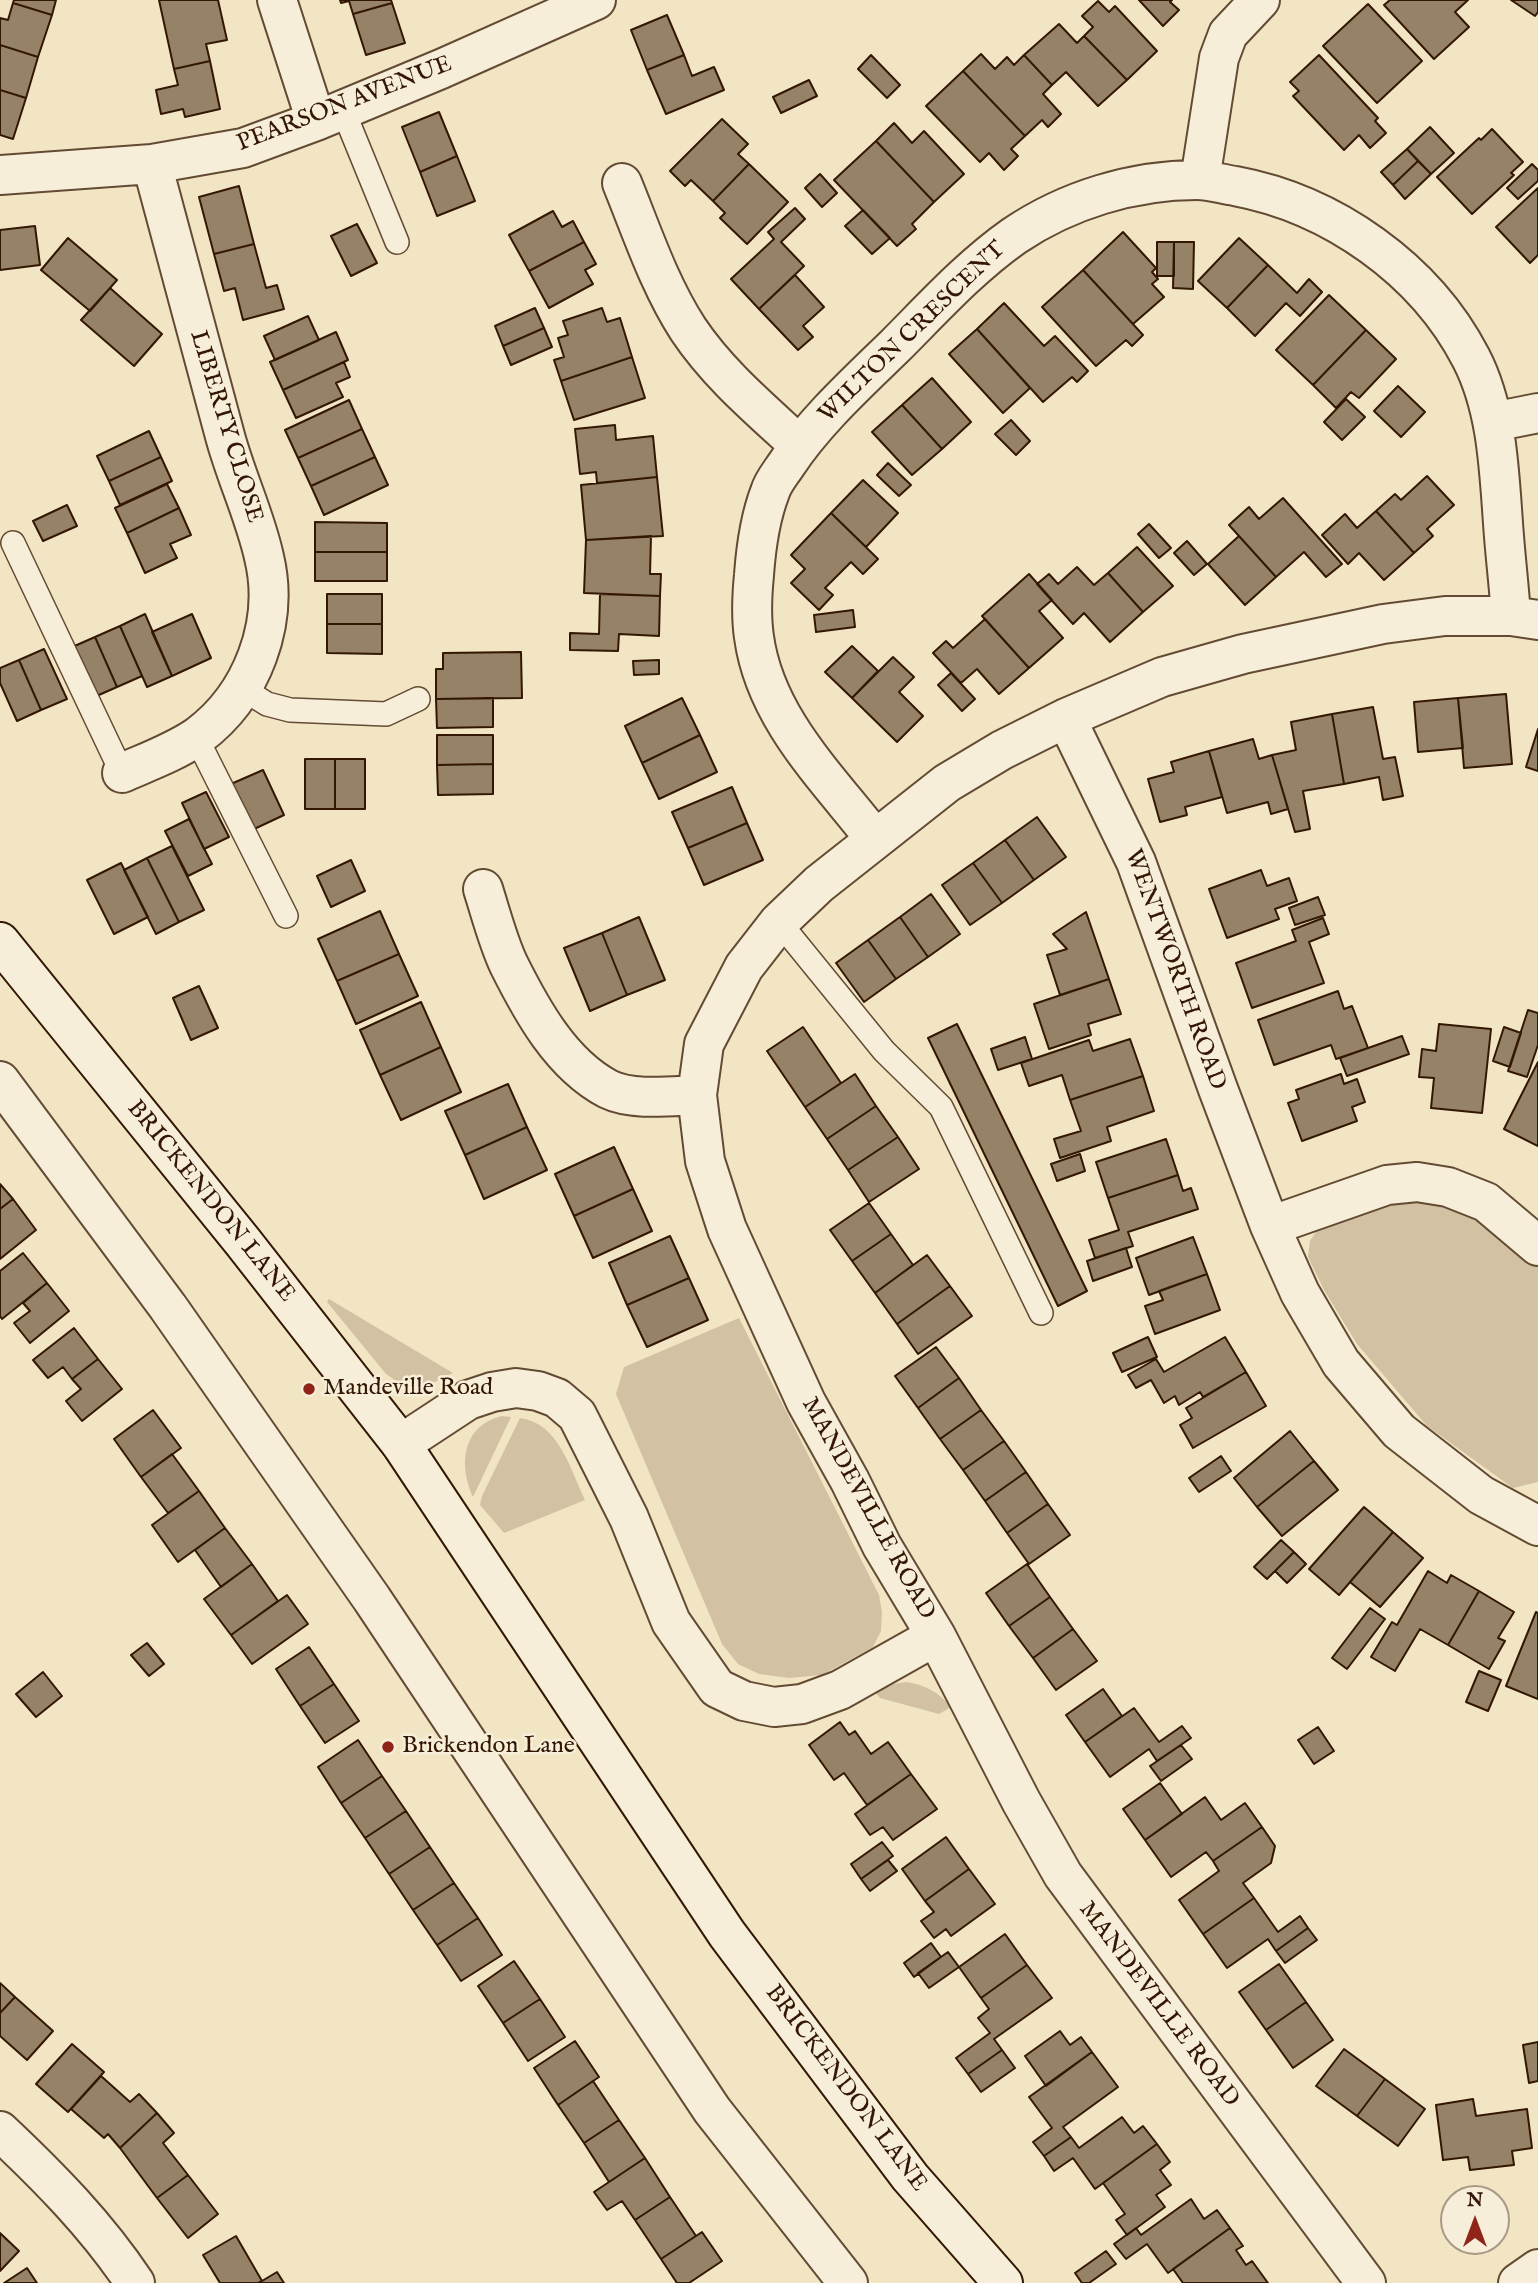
<!DOCTYPE html>
<html>
<head>
<meta charset="utf-8">
<style>
	body { margin:0 }
	#map { position:relative; width:1538px; height:2283px; overflow:hidden; background:#f2e5c4; font-family:"IM FELL English",serif }
	canvas { display:block }
	.north { position:absolute; left:1440px; top:2185px; width:70px; height:70px; box-sizing:border-box; background:#f7eed9; border:2px solid #a99883; border-radius:50%; rotate:0deg; font-size:19px; font-weight:700; line-height:28px; text-align:center; color:#331703 }
	.north::after { content:''; display:block; margin:auto; width:24px; height:32px; background:#8f2418; clip-path:polygon(50% 0,100% 100%,50% 72%,0 100%) }
</style>
</head>
<body>
<div id="map">
<canvas width="1538" height="2283"></canvas>
<div class="north">N</div>
</div>
<script>
const ctx = document.querySelector('canvas').getContext('2d');
ctx.lineJoin = 'round';
function fill(path, color) { ctx.fillStyle = color; ctx.fill(path, 'evenodd'); }
function stroke(path, color, width, dash) { ctx.strokeStyle = color; ctx.lineWidth = width; ctx.lineCap = dash ? 'butt' : 'round'; ctx.setLineDash(dash || []); ctx.stroke(path); }
function label(font, color, halo, rows, align = 'center') {
  ctx.font = font + ' "IM FELL English",serif'; ctx.lineWidth = 5; ctx.setLineDash([]); ctx.textBaseline = 'middle'; ctx.strokeStyle = halo; ctx.fillStyle = color; for (const [text, x, y, turn = 0] of rows) {
    ctx.save(); ctx.translate(x, y); ctx.rotate((+turn || 0) * Math.PI / 180); ctx.textAlign = isNaN(turn) ? turn : align; if (halo) ctx.strokeText(text, 0, 0); ctx.fillText(text, 0, 0); ctx.restore();
  }
}
const green = new Path2D(`
	M1390 1197H1446L1538 1263V1482L1513 1488 1427 1426 1357 1344 1324 1290 1308 1257 1310 1241 1317 1230Z
	M329 1299 453 1373 429 1385 399 1383 386 1374 327 1302Z
	M739 1318 879 1595 882 1612 881 1631 873 1647 822 1675 789 1678 759 1674 738 1664 722 1644 616 1394 624 1367Z
	M502 1416 511 1417 473 1497C459 1466 461 1426 502 1416Z
	M520 1418C559 1423 570 1469 585 1500L504 1533 480 1505 482 1496Z
	M906 1682C925 1685 939 1692 951 1707L939 1714 880 1698 875 1692 894 1684Z`);
const building = new Path2D(`
	M14 0H56L52 15 13 3Z
	M159 0H218L227 40 206 44 210 61 174 69Z
	M340 0H391L392 3 353 14 349 1 341 3Z
	M1139 0H1172L1170 2 1179 10 1163 26Z
	M1390 0H1468L1455 12 1469 27 1434 59 1384 5Z
	M1511 0H1538V12L1535 16Z
	M1098 1 1109 12 1115 6 1157 51 1127 80 1084 36 1093 27 1082 16Z
	M13 3 52 15 38 57 0 45V18L8 20Z
	M392 3 405 43 366 55 353 14Z
	M1368 4 1422 61 1377 103 1323 46Z
	M667 15 684 55 647 70 631 30Z
	M1059 24 1077 43 1084 36 1127 80 1098 106 1066 72 1052 85 1024 55Z
	M0 45 38 57 26 98 0 90Z
	M981 54 995 69 1007 57 1014 65 1024 55 1052 85 1043 94 1061 114 1048 127 1042 120 1025 136 963 71Z
	M684 55 692 76 714 67 724 90 666 114 647 70Z
	M871 55 900 85 887 98 858 69Z
	M1319 55 1378 118 1375 121 1386 133 1370 148 1359 135 1344 150 1293 96 1299 91 1290 82Z
	M210 61 220 109 185 117 183 109 161 114 156 90 178 85 174 69Z
	M963 71 1025 136 1011 149 1018 156 1004 170 989 153 980 162 926 106Z
	M809 80 817 96 781 113 773 97Z
	M0 90 26 98 13 139 0 135Z
	M439 112 457 156 420 172 402 127Z
	M722 119 748 144 738 154 749 164 713 201 691 180 685 186 670 171Z
	M894 123 912 143 924 131 964 174 934 202 876 141Z
	M1430 127 1454 153 1431 174 1407 149Z
	M1492 129 1523 162 1511 173 1514 175 1472 214 1437 177 1479 138 1481 140Z
	M876 141 934 202 912 224 916 229 897 246 834 180Z
	M1407 149 1418 161 1393 185 1381 172Z
	M457 156 475 201 437 216 420 172Z
	M1418 161 1431 174 1405 199 1393 185Z
	M749 164 788 202 747 244 720 218 725 213 713 201Z
	M1532 164 1538 170V181L1518 199 1507 188Z
	M820 174 837 193 822 207 805 188Z
	M239 186 254 244 214 254 199 197Z
	M1538 188V255L1530 263 1496 227Z
	M795 208 805 219 781 242 804 266 759 309 731 279 774 239 768 232Z
	M863 210 890 238 872 254 845 226Z
	M553 211 562 227 573 221 584 242 529 271 509 235Z
	M357 224 377 263 351 276 331 236Z
	M35 226 40 265 0 270V230Z
	M1123 232 1156 268 1152 272 1158 279 1152 284 1164 297 1133 324 1083 270Z
	M68 238 117 280 90 311 41 270Z
	M1239 238 1268 265 1227 308 1198 281Z
	M584 242 596 264 585 270 593 284 549 308 529 271Z
	M1157 242H1174V276H1157Z
	M1174 242H1194L1193 289 1173 288Z
	M254 244 266 288 277 285 284 309 243 320 235 288 224 291 214 254Z
	M1268 265 1297 293 1309 279 1322 292 1300 316 1286 303 1255 336 1227 308Z
	M1083 270 1143 335 1132 346 1126 340 1096 366 1042 307Z
	M795 275 824 307 803 326 813 337 798 350 759 309Z
	M110 288 162 334 134 366 81 320Z
	M1329 295 1366 330 1313 385 1276 350Z
	M1004 303 1044 346 1055 336 1088 371 1077 382 1072 377 1043 402 977 329Z
	M535 308 544 328 503 346 495 326Z
	M602 308 607 322 620 318 632 357 561 381 554 360 564 357 558 338 568 335 563 321Z
	M308 316 319 340 275 360 264 336Z
	M544 328 552 347 511 365 503 346Z
	M977 329 1030 388 1003 413 949 354Z
	M1366 330 1396 359 1359 398 1351 392 1336 408 1313 385Z
	M336 332 348 360 283 390 270 362Z
	M632 357 645 398 574 420 561 381Z
	M344 362 350 377 336 383 343 397 296 418 283 390Z
	M932 378 971 422 942 449 902 405Z
	M1398 386 1425 412 1401 437 1374 411Z
	M1346 399 1365 417 1342 440 1324 422Z
	M349 400 362 429 298 458 285 430Z
	M902 405 942 449 912 475 872 432Z
	M1011 420 1030 441 1016 455 995 434Z
	M615 425 616 440 653 436 657 477 597 483 596 472 580 474 575 429Z
	M362 429 375 457 311 486 298 458Z
	M149 431 161 457 109 481 97 456Z
	M161 457 172 481 120 505 109 481Z
	M375 457 388 485 324 515 311 486Z
	M888 463 911 485 899 496 877 475Z
	M1427 476 1454 505 1427 529 1433 536 1414 553 1376 511 1395 494 1401 500Z
	M657 477 663 536 586 540 581 485Z
	M863 480 898 513 866 547 831 513Z
	M167 484 179 508 127 533 115 508Z
	M1283 498 1342 564 1326 577 1304 552 1276 577 1229 525 1249 507 1259 519Z
	M67 505 77 526 43 541 33 521Z
	M179 508 191 535 170 544 177 558 145 573 127 533Z
	M1376 511 1414 553 1384 580 1359 553 1348 564 1322 535 1345 514 1357 528Z
	M831 513 878 559 863 574 851 562 825 588 833 595 819 610 791 583 805 569 791 555Z
	M315 522 387 523V552H315Z
	M1149 524 1171 548 1159 558 1138 534Z
	M651 536 650 574H661L660 596 584 593 586 540Z
	M1239 536 1276 577 1245 605 1208 564Z
	M1187 541 1207 564 1194 575 1174 553Z
	M1137 547 1173 586 1143 612 1108 573Z
	M315 552H387V581H315Z
	M1077 567 1094 585 1108 573 1143 612 1110 642 1084 613 1073 624 1037 584 1049 574 1058 584Z
	M1029 574 1052 600 1039 611 1063 638 1029 668 982 616Z
	M327 594H382V624H327Z
	M600 594 660 596 659 636 619 634 618 651 570 650V633L599 634Z
	M853 610 855 627 816 632 814 615Z
	M145 614 172 676 147 687 120 626Z
	M192 614 211 658 172 676 152 632Z
	M985 619 1029 668 999 694 977 669 961 683 933 653 946 641 953 648Z
	M327 624H382V654L327 653Z
	M120 626 142 676 117 687 95 637Z
	M95 637 117 687 92 698 70 648Z
	M852 646 878 671 852 698 825 672Z
	M44 649 67 699 41 710 19 660Z
	M521 652 522 698 436 699V669H443V653Z
	M893 657 914 677 899 692 923 716 897 742 852 698Z
	M19 660 41 710 17 721 0 683V668Z
	M659 660V674L634 675 633 661Z
	M951 673 975 699 962 711 938 685Z
	M1506 694 1512 764 1464 768 1458 698Z
	M493 698V727L437 728 436 699Z
	M682 698 700 735 642 763 625 726Z
	M1458 698 1463 748 1418 752 1414 702Z
	M1373 707 1383 759 1395 757 1403 796 1383 800 1379 777 1344 784 1332 714Z
	M1332 714 1344 784 1303 791 1310 829 1295 832 1272 755 1296 750 1291 722Z
	M1538 729V771L1526 767Z
	M437 735H493V764L437 765Z
	M700 735 717 772 659 799 642 763Z
	M1253 739 1259 759 1272 755 1288 809 1271 814 1268 802 1227 813 1209 751Z
	M1209 751 1222 797 1185 807 1187 815 1160 822 1148 779 1174 772 1171 762Z
	M305 759H335V809H305Z
	M335 759H365V809H335Z
	M493 764V794L438 795 437 765Z
	M263 770 284 815 252 830 231 784Z
	M732 787 747 823 688 848 672 812Z
	M206 792 229 837 204 849 182 803Z
	M1037 817 1066 857 1034 880 1005 840Z
	M189 819 212 864 188 876 165 831Z
	M747 823 763 860 704 885 688 848Z
	M1005 840 1034 880 1002 903 973 863Z
	M172 846 204 910 179 922 147 858Z
	M147 858 179 922 156 934 124 870Z
	M351 860 365 891 331 907 317 876Z
	M121 863 148 917 114 934 87 880Z
	M973 863 1002 903 970 925 942 885Z
	M1261 870 1267 886 1289 878 1297 901 1275 909 1279 919 1227 938 1209 889Z
	M931 894 960 934 928 957 900 917Z
	M1318 897 1325 915 1295 925 1289 908Z
	M380 911 399 954 337 981 318 939Z
	M1086 912 1109 979 1060 995 1047 955 1067 949 1053 934Z
	M639 917 665 980 627 995 602 933Z
	M900 917 928 957 896 979 868 940Z
	M1323 918 1329 934 1309 942 1324 983 1252 1008 1236 963 1296 941 1292 930Z
	M602 933 627 995 590 1011 564 948Z
	M868 940 896 979 864 1002 836 963Z
	M399 954 418 996 356 1024 337 981Z
	M1109 979 1121 1014 1088 1024 1091 1035 1049 1049 1034 1004Z
	M199 986 218 1028 191 1040 173 998Z
	M1338 991 1344 1009 1352 1006 1368 1048 1336 1059 1331 1045 1274 1065 1258 1020Z
	M421 1002 441 1047 380 1075 360 1030Z
	M1528 1010 1538 1013V1045L1527 1077 1508 1071Z
	M957 1024 1087 1291 1058 1306 928 1038Z
	M1439 1024 1491 1029 1482 1113 1431 1108 1434 1078 1419 1077 1422 1049 1436 1051Z
	M803 1027 841 1083 805 1107 767 1051Z
	M1504 1027 1521 1033 1510 1067 1493 1061Z
	M1402 1036 1409 1054 1347 1076 1340 1058Z
	M1025 1037 1032 1059 998 1070 991 1049Z
	M1130 1039 1143 1076 1070 1100 1062 1075 1029 1086 1021 1063 1089 1040 1093 1051Z
	M441 1047 461 1092 401 1120 380 1075Z
	M1538 1062V1146L1504 1129Z
	M855 1074 876 1106 827 1139 805 1107Z
	M1341 1074 1344 1084 1357 1079 1365 1102 1352 1107 1357 1121 1302 1141 1288 1103 1299 1099 1296 1090Z
	M1143 1076 1154 1111 1107 1127 1111 1141 1060 1158 1054 1139 1081 1131 1070 1100Z
	M508 1084 527 1127 465 1155 445 1111Z
	M876 1106 898 1137 848 1170 827 1139Z
	M527 1127 547 1170 484 1199 465 1155Z
	M898 1137 919 1169 869 1202 848 1170Z
	M1166 1139 1178 1175 1108 1198 1096 1162Z
	M614 1147 633 1189 574 1216 555 1174Z
	M1080 1154 1085 1171 1057 1181 1051 1164Z
	M1178 1175 1183 1191 1191 1188 1198 1209 1128 1232 1133 1246 1095 1258 1089 1240 1119 1230 1108 1198Z
	M0 1184 13 1199 0 1209Z
	M633 1189 652 1231 593 1258 574 1216Z
	M13 1199 36 1230 0 1259V1209Z
	M869 1203 891 1234 852 1261 830 1230Z
	M891 1234 913 1265 875 1293 852 1261Z
	M670 1236 689 1278 627 1305 609 1263Z
	M1193 1237 1207 1274 1149 1295 1136 1258Z
	M1126 1248 1132 1267 1093 1281 1087 1261Z
	M23 1253 47 1283 2 1319 0 1316V1271Z
	M927 1255 950 1286 897 1324 875 1293Z
	M1207 1274 1220 1310 1155 1334 1145 1306 1163 1300 1159 1291Z
	M689 1278 708 1320 647 1347 627 1305Z
	M47 1283 69 1311 30 1343 14 1323 30 1311 23 1303Z
	M950 1286 972 1316 918 1354 897 1324Z
	M74 1328 98 1359 72 1379 63 1367 48 1378 33 1360Z
	M1148 1337 1157 1357 1122 1372 1113 1353Z
	M1225 1337 1246 1372 1203 1397 1200 1392 1179 1405 1175 1396 1164 1403 1151 1380 1136 1388 1128 1375 1156 1359 1164 1372Z
	M936 1347 959 1378 918 1408 895 1376Z
	M98 1359 122 1389 82 1421 66 1401 81 1389 72 1379Z
	M1246 1372 1266 1406 1193 1448 1180 1425 1192 1418 1186 1408Z
	M959 1378 981 1410 940 1439 918 1408Z
	M153 1410 181 1448 141 1477 114 1439Z
	M981 1410 1004 1441 963 1470 940 1439Z
	M1290 1431 1314 1461 1257 1507 1234 1478Z
	M1004 1441 1026 1472 985 1501 963 1470Z
	M172 1454 199 1491 168 1513 141 1477Z
	M1221 1456 1231 1471 1199 1492 1189 1478Z
	M1314 1461 1338 1490 1282 1536 1257 1507Z
	M1026 1472 1048 1504 1007 1533 985 1501Z
	M199 1491 225 1528 178 1562 152 1525Z
	M1048 1504 1070 1535 1029 1564 1007 1533Z
	M1364 1507 1393 1532 1339 1595 1309 1569Z
	M225 1528 252 1564 221 1587 195 1550Z
	M1393 1532 1423 1558 1380 1607 1350 1582Z
	M1281 1540 1294 1552 1267 1579 1254 1567Z
	M1294 1552 1306 1564 1287 1583 1275 1571Z
	M252 1564 278 1601 231 1635 204 1599Z
	M1027 1564 1050 1597 1009 1626 986 1593Z
	M1428 1571 1447 1583 1451 1575 1479 1591 1448 1645 1420 1629 1395 1671 1371 1657 1392 1622 1397 1625Z
	M1479 1591 1514 1612 1498 1638 1505 1641 1489 1669 1448 1645Z
	M287 1595 308 1624 252 1664 231 1635Z
	M1050 1597 1073 1629 1033 1658 1009 1626Z
	M1370 1608 1385 1619 1347 1669 1332 1658Z
	M1536 1612 1538 1613V1699L1506 1686Z
	M1073 1629 1097 1661 1056 1690 1033 1658Z
	M147 1643 164 1664 149 1676 131 1655Z
	M309 1647 334 1684 300 1706 276 1669Z
	M1479 1671 1501 1680 1488 1711 1466 1702Z
	M43 1672 62 1696 36 1717 16 1694Z
	M334 1684 359 1721 325 1743 300 1706Z
	M1103 1689 1122 1716 1085 1742 1066 1715Z
	M1134 1708 1159 1742 1182 1726 1191 1738 1157 1761 1149 1749 1110 1777 1085 1742Z
	M840 1722 849 1735 855 1731 871 1754 888 1742 911 1774 867 1805 844 1773 834 1780 809 1745Z
	M1318 1727 1334 1751 1314 1764 1298 1740Z
	M358 1740 382 1776 341 1803 318 1767Z
	M1181 1745 1192 1759 1161 1781 1150 1766Z
	M911 1774 937 1809 893 1840 883 1827 870 1835 855 1814Z
	M382 1776 406 1811 365 1838 341 1803Z
	M1160 1783 1182 1814 1145 1840 1123 1809Z
	M1205 1797 1221 1820 1245 1803 1262 1827 1213 1861 1206 1852 1171 1877 1145 1840Z
	M406 1811 430 1847 389 1874 365 1838Z
	M1262 1827 1275 1846 1271 1863 1243 1883 1254 1898 1203 1934 1179 1900 1219 1871 1213 1861Z
	M946 1837 969 1869 925 1901 902 1869Z
	M882 1842 893 1856 861 1879 851 1864Z
	M430 1847 454 1883 413 1910 389 1874Z
	M888 1860 897 1871 870 1891 861 1879Z
	M969 1869 995 1904 951 1936 946 1929 934 1938 921 1921 934 1912 925 1901Z
	M454 1883 478 1918 437 1945 413 1910Z
	M1254 1898 1278 1932 1300 1916 1308 1928 1276 1951 1268 1939 1227 1968 1203 1934Z
	M478 1918 502 1955 461 1981 437 1945Z
	M1308 1928 1317 1940 1285 1963 1276 1951Z
	M1005 1934 1027 1965 981 1998 959 1967Z
	M931 1943 941 1957 914 1977 904 1963Z
	M948 1952 959 1967 929 1988 918 1973Z
	M514 1961 540 1999 503 2023 478 1986Z
	M1279 1964 1306 2002 1266 2030 1239 1992Z
	M1027 1965 1052 1998 994 2039 1002 2050 968 2074 956 2058 990 2033 978 2018 989 2009 981 1998Z
	M0 1983 15 1997 0 2013Z
	M15 1997 53 2031 27 2060 0 2036V2013Z
	M540 1999 565 2037 528 2061 503 2023Z
	M1306 2002 1333 2040 1293 2068 1266 2030Z
	M1060 2031 1070 2045 1081 2037 1092 2052 1046 2086 1025 2056Z
	M575 2041 599 2077 558 2105 534 2068Z
	M1538 2042V2081L1529 2083 1523 2045Z
	M72 2044 104 2072 68 2112 36 2084Z
	M1344 2049 1385 2079 1357 2116 1316 2086Z
	M1002 2050 1015 2068 981 2092 968 2074Z
	M1092 2052 1118 2087 1063 2127 1071 2137 1044 2156 1033 2142 1052 2128 1029 2097Z
	M101 2076 130 2102 139 2094 157 2113 120 2148 108 2134 104 2138 71 2109Z
	M1385 2079 1425 2109 1398 2146 1357 2116Z
	M593 2081 619 2120 584 2143 558 2105Z
	M1473 2099 1476 2116 1527 2109 1532 2148 1512 2151 1514 2165 1470 2170 1468 2157 1443 2160 1436 2105Z
	M157 2113 174 2133 163 2143 188 2175 157 2198 120 2148Z
	M1122 2117 1134 2133 1143 2126 1157 2144 1095 2189 1073 2158 1054 2171 1044 2156 1071 2137 1079 2148Z
	M619 2120 645 2158 609 2182 584 2143Z
	M1157 2144 1170 2162 1160 2170 1171 2185 1156 2195 1165 2207 1127 2235 1116 2220 1125 2214 1103 2183Z
	M645 2158 670 2197 635 2220 622 2201 607 2210 594 2192Z
	M188 2175 218 2214 188 2238 157 2198Z
	M670 2197 696 2236 661 2259 635 2220Z
	M1191 2199 1204 2219 1217 2210 1230 2228 1168 2273 1147 2244 1126 2259 1114 2244 1136 2228 1141 2235Z
	M1230 2228 1243 2246 1236 2250 1246 2265 1252 2261 1268 2283H1183L1173 2269Z
	M702 2232 722 2261 689 2283H677L661 2259Z
	M0 2233 19 2251 0 2271Z
	M236 2236 262 2281 258 2283H220L203 2255Z
	M1106 2251 1116 2264 1089 2283H1082L1075 2273Z
	M27 2268 37 2283H4Z
	M277 2272 284 2283H258L262 2281Z`);
const lane = new Path2D(`
	M343 110 397 242
	M13 543 122 773
	M243 689 267 704 290 710 386 714 418 699
	M196 737 286 916
	M779 922 884 1051 941 1107 1041 1313`);
const street = new Path2D(`
	M277 0 316 121
	M0 175 152 164 243 148 316 121 441 69 596 0
	M1200 180 1219 58 1228 34 1260 0
	M622 183C642 232 659 284 688 329 718 374 760 409 799 445
	M1493 422 1538 413
	M1066 718 1136 862 1218 1089 1270 1226 1300 1293 1341 1363 1399 1431 1481 1495 1538 1526
	M122 773C147 762 175 752 198 736 252 696 280 623 264 557 255 516 236 477 225 436 200 345 176 254 152 164
	M875 839C827 777 765 718 754 637 751 617 752 595 754 575 756 547 760 518 770 492 773 482 780 474 786 465 815 421 857 383 895 346 933 308 970 267 1014 236 1067 200 1133 180 1197 180 1209 180 1222 184 1235 186 1332 204 1425 269 1471 358 1497 408 1499 468 1503 523 1505 554 1509 585 1511 616
	M483 889C491 914 498 942 509 965 532 1011 561 1064 608 1089 632 1101 671 1096 697 1095
	M0 1081 168 1307 372 1599 712 2110 848 2283
	M1270 1226 1387 1185 1417 1182 1448 1187 1486 1202 1538 1246
	M401 1444 468 1400 492 1392 516 1388 538 1391 557 1398 577 1415 629 1518 671 1622 717 1688 744 1701 774 1707 802 1704 840 1690 936 1636
	M0 2131C50 2178 97 2226 135 2283
	M1366 2283 1063 1875 1021 1801 936 1636 882 1546 850 1481 806 1402 727 1229 705 1161 697 1095 704 1044 744 967 779 922 819 884 947 783 1002 750 1066 718 1162 677 1243 654 1383 624 1445 616H1511L1538 620
	M1518 2283 1538 2269`);
const secondary = new Path2D(`
	M0 942 243 1242 401 1444 727 1934 910 2177 1003 2283`);
const markers = [
	[309,1389,7,"#8f2418"],
	[388,1747,7,"#8f2418"]
];
const streetNames = [
	["PEARSON AVENUE",345,105,-21],
	["WILTON CRESCENT",913,333,-44],
	["LIBERTY CLOSE",225,427,73],
	["WENTWORTH ROAD",1174,970,70],
	["BRICKENDON LANE",210,1202,51],
	["MANDEVILLE ROAD",867,1509,61],
	["MANDEVILLE ROAD",1158,2005,53],
	["BRICKENDON LANE",845,2089,53]
];
const poiNames = [
	["Mandeville Road",323,1389],
	["Brickendon Lane",402,1747]
];
fill(green, '#d2c2a3');
fill(building, '#968267');
stroke(building, '#331703', 2);
stroke(lane, '#634a33', 26);
stroke(street, '#634a33', 42);
stroke(secondary, '#331703', 42);
stroke(lane, '#f7eed9', 23);
stroke(street, '#f7eed9', 38);
stroke(secondary, '#f7eed9', 38);
for (const [x, y, r, color] of markers) { const dot = new Path2D(); dot.arc(x, y, r, 0, 2 * Math.PI); ctx.fillStyle = color; ctx.fill(dot); stroke(dot, '#f7eed9', 2.5); }
label('24px', '#331703', '#f7eed9', streetNames);
label('24px', '#331703', '#f7eed9', poiNames, 'left');
</script>
</body>
</html>
